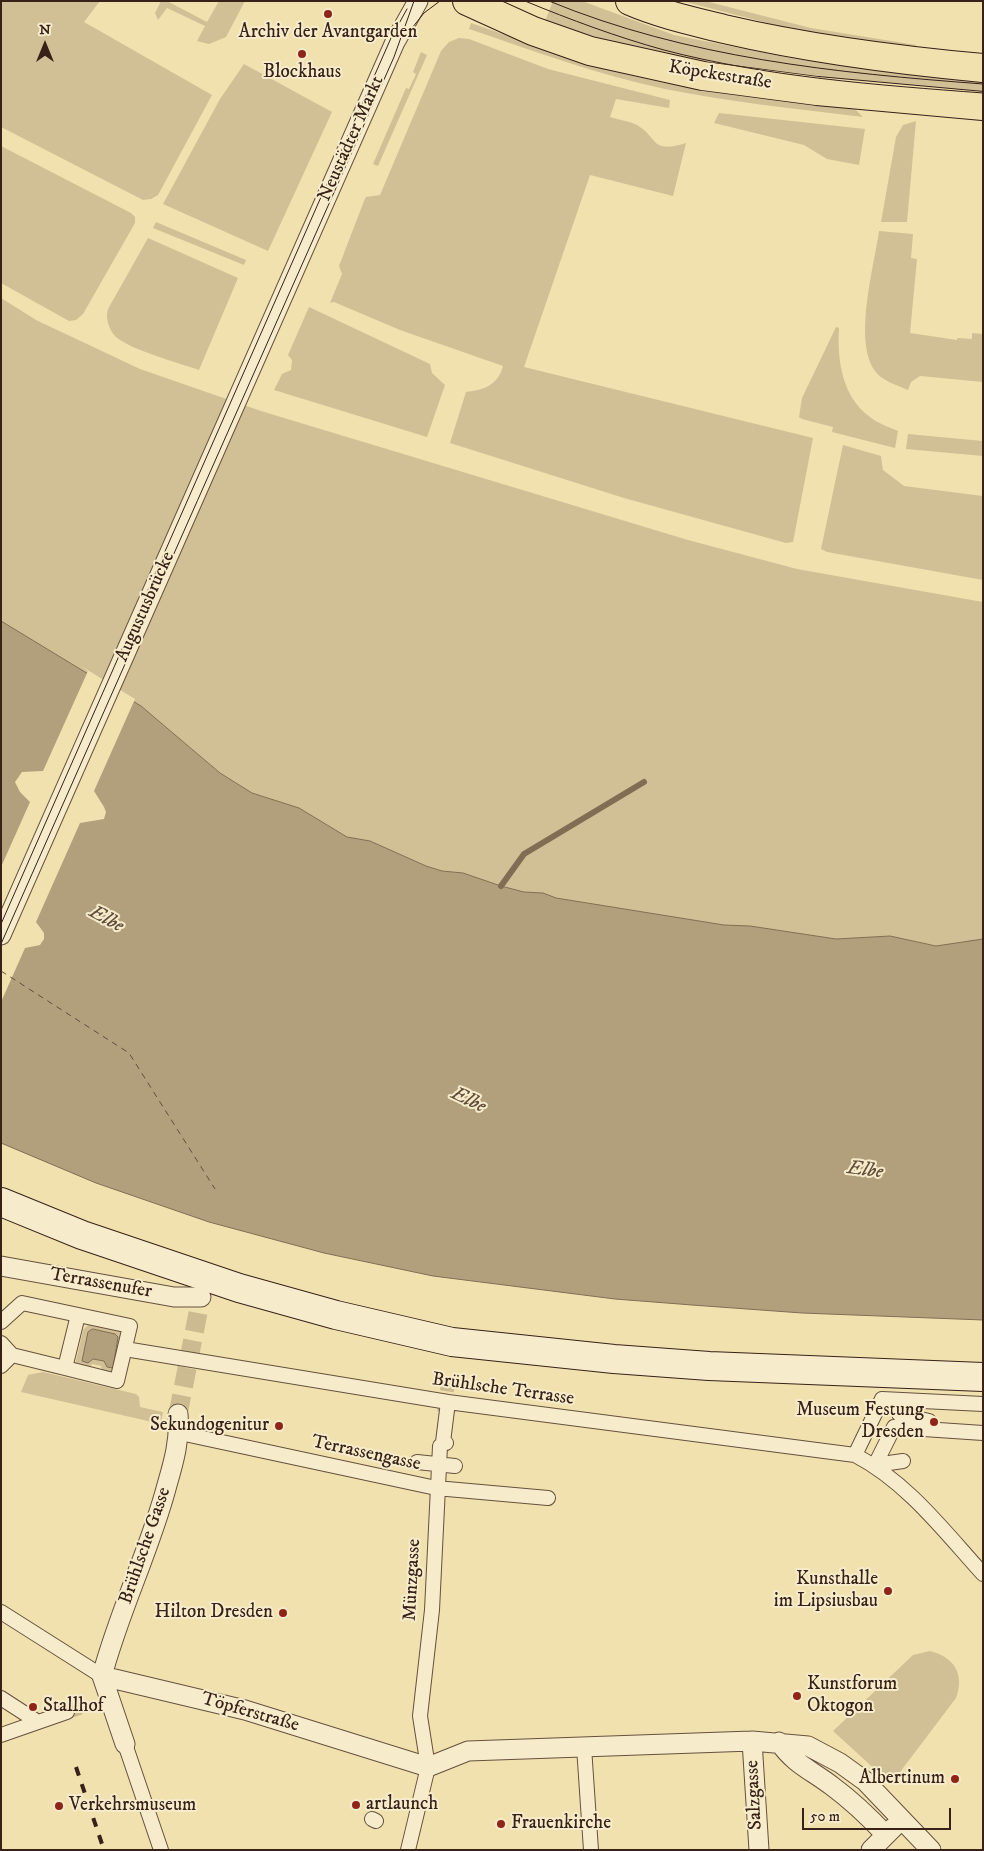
<!DOCTYPE html>
<html>
<head>
<meta charset="utf-8">
<style>
	body { margin:0 }
	#map { position:relative; width:984px; height:1851px; overflow:hidden; background:#f1e1af; font-family:"IM FELL DW Pica",serif }
	canvas { display:block }
	.frame { position:absolute; inset:0; border:2px solid #372118; pointer-events:none }
	.north { position:absolute; left:20px; top:20px; width:50px; height:50px; -webkit-text-stroke:4px #f6eccb; paint-order:stroke; rotate:0deg; font-size:14px; font-weight:700; line-height:20px; text-align:center; color:#372118 }
	.north::after { content:''; display:block; margin:auto; width:18px; height:22px; background:#372118; clip-path:polygon(50% 0,100% 100%,50% 72%,0 100%) }
	.scale { position:absolute; left:802px; top:1808px; width:149px; height:22px; box-sizing:border-box; border:2px solid #372118; border-top:0; padding-left:6px; font-size:15px; line-height:18px; white-space:nowrap; color:#372118; -webkit-text-stroke:4px #f6eccb; paint-order:stroke }
</style>
</head>
<body>
<div id="map">
<canvas width="984" height="1851"></canvas>
<div class="frame"></div>
<div class="north">N</div>
<div class="scale">50 m</div>
</div>
<script>
const ctx = document.querySelector('canvas').getContext('2d');
ctx.lineJoin = 'round';
function fill(path, color) { ctx.fillStyle = color; ctx.fill(path, 'evenodd'); }
function stroke(path, color, width, dash) { ctx.strokeStyle = color; ctx.lineWidth = width; ctx.lineCap = dash ? 'butt' : 'round'; ctx.setLineDash(dash || []); ctx.stroke(path); }
function label(font, color, halo, rows, align = 'center') {
  ctx.font = font + ' "IM FELL DW Pica",serif'; ctx.lineWidth = 4; ctx.setLineDash([]); ctx.textBaseline = 'middle'; ctx.strokeStyle = halo; ctx.fillStyle = color; for (const [text, x, y, turn = 0] of rows) {
    ctx.save(); ctx.translate(x, y); ctx.rotate((+turn || 0) * Math.PI / 180); ctx.textAlign = isNaN(turn) ? turn : align; if (halo) ctx.strokeText(text, 0, 0); ctx.fillText(text, 0, 0); ctx.restore();
  }
}
const green = new Path2D(`
	M1 1H100L84 22 212 95 158 195 151 199 143 200 1 127Z
	M161 1H167L207 22 219 1H245L226 37 209 44 197 41 205 26 167 8 158 20 155 13Z
	M553 1H582L674 35 796 59 942 77 983 79V97L723 68 638 50 545 21Z
	M682 1H705L811 28 916 45 915 50 810 34Z
	M471 23C515 38 559 55 604 68 685 92 770 99 854 108L863 117C797 109 730 102 665 89 598 75 534 51 469 29Z
	M459 38 469 39 548 69 670 100 669 108 616 99 610 117C619 120 630 121 637 125 659 138 650 154 686 143L673 196 590 175 524 367 813 438 793 542 786 543 624 498 450 443 466 392C484 390 498 385 503 366L400 330 334 302 330 303 342 274 339 266 364 201 366 197 380 195 441 51 449 42Z
	M421 52 427 55 378 166 373 164 406 88 409 89 416 74 413 72Z
	M244 64 332 112 268 251 163 204 220 99Z
	M719 113 865 129 859 165 827 159 804 145 714 123Z
	M916 121 907 222H881L896 137 903 125Z
	M1 146 131 213 135 217V223L83 314 76 320 69 321 1 283Z
	M156 222 246 260 244 265 153 228Z
	M879 231 913 234 911 258 917 259 910 333 957 340V338L972 339V333L983 334V382L920 376 911 382 908 390C897 385 882 381 875 371 853 340 874 267 879 231Z
	M148 238 238 278 199 370C179 363 131 350 116 337 109 330 105 318 108 309Z
	M1 298 36 320 140 369 261 411 688 540 797 569 983 602V939L936 946 890 936 836 939 750 926 724 925 556 898 543 893 524 892 478 879 463 873 442 871 426 866 370 841 347 837 299 808 252 793 220 773 141 706 1 621Z
	M309 307 430 364 432 373 445 385 427 437 274 390 282 374 291 370 292 360 288 355Z
	M836 327 839 328C837 360 842 397 870 417 877 423 889 427 898 431L895 448 832 432 833 427 802 419 799 417 802 398Z
	M908 434 983 441V456L906 449Z
	M843 445 881 456 883 470 904 486 983 496V580L827 552 821 549Z
	M89 1324 119 1330 122 1333 116 1374 102 1371 101 1366 92 1364 90 1368 75 1365 83 1330ZM93 1329 118 1337 113 1368 107 1367 104 1361 93 1359 87 1363Z
	M43 1372 136 1394 139 1397 140 1407 163 1412 161 1424 21 1392 28 1375Z
	M930 1651C954 1657 965 1674 956 1698L891 1784 833 1731 913 1655Z`);
const water = new Path2D(`
	M1 621 141 706 220 773 252 793 299 808 347 837 370 841 426 866 442 871 463 873 501 886 524 892 543 893 556 898 724 925 750 926 836 939 890 936 936 946 983 939V1320L802 1313 692 1305 615 1299 433 1276 324 1253 209 1222 96 1183 1 1143Z
	M93 1329 115 1334 118 1337 113 1368 107 1367 104 1361 93 1359 88 1363 82 1361 88 1332Z`);
const pier = new Path2D(`
	M81 666 135 699 94 791 104 807 106 812 104 819 80 823 36 922 44 933V939L40 945 25 948 1 1002V867L30 802 20 792 15 782 22 772 43 771 88 671Z`);
const stream = new Path2D(`
	M501 886 524 854 644 782`);
const ferry = new Path2D(`
	M1 971 129 1053 215 1189`);
const pedestrianTunnel = new Path2D(`
	M444 1412 448 1383
	M67 1712 85 1706`);
const minorTunnel = new Path2D(`
	M178 1414 198 1313`);
const pedestrian = new Path2D(`
	M1 1322 22 1303 130 1326 117 1381 65 1368 78 1315
	M1 1343 12 1355 65 1368
	M125 1349 448 1402 855 1455C907 1482 944 1531 983 1574
	M1 1366 12 1355
	M899 1414 929 1421
	M180 1433 436 1488 548 1498
	M446 1443 443 1442 448 1402
	M855 1455 882 1399 983 1404
	M417 1462 455 1466
	M875 1465 894 1427 983 1433
	M875 1465 903 1461
	M1 1612 102 1676
	M1 1698 38 1722
	M1 1735 67 1712
	M125 1744 161 1850
	M584 1747 591 1850
	M372 1819 376 1821
	M408 1850 428 1767 420 1716 432 1610 440 1446`);
const minor = new Path2D(`
	M1 935 395 42 418 1
	M1 1266 174 1297H201
	M102 1676 245 1710 428 1767 468 1751 752 1741 808 1746 840 1763 865 1781 931 1850
	M102 1676C119 1611 150 1550 167 1485 174 1461 180 1440 178 1414
	M102 1676 125 1744
	M752 1741 759 1850
	M779 1742C794 1764 811 1770 832 1786 851 1800 869 1817 886 1835
	M871 1850 894 1827`);
const secondary = new Path2D(`
	M1 1202 82 1235 239 1288 336 1315 452 1342 614 1359 709 1366 983 1377`);
const primary = new Path2D(`
	M467 1 533 31 590 51 703 76 817 91 983 106
	M630 1C660 14 692 21 724 29 810 49 895 60 983 68`);
const tram = new Path2D(`
	M525 1C571 20 617 37 664 50 767 77 877 85 983 93
	M549 1C687 58 836 73 983 84
	M408 33 424 13 440 1
	M1 924 391 38 407 9
	M1 944 394 57 414 1`);
const rail = new Path2D(`
	M76 1767 104 1850`);
const markers = [
	[328,14,5,"#8f2418"],
	[302,54,5,"#8f2418"],
	[934,1422,5,"#8f2418"],
	[279,1426,5,"#8f2418"],
	[888,1591,5,"#8f2418"],
	[283,1613,5,"#8f2418"],
	[797,1696,5,"#8f2418"],
	[33,1707,5,"#8f2418"],
	[955,1779,5,"#8f2418"],
	[356,1805,5,"#8f2418"],
	[59,1806,5,"#8f2418"],
	[501,1824,5,"#8f2418"]
];
const poiNames = [
	["Archiv der Avantgarden",328,33,"center"],
	["Blockhaus",302,73,"center"],
	["Museum Festung",924,1411],
	["Dresden",924,1433],
	["Sekundogenitur",269,1426],
	["Kunsthalle",878,1580],
	["im Lipsiusbau",878,1602],
	["Hilton Dresden",273,1613],
	["Kunstforum",807,1685,"left"],
	["Oktogon",807,1707,"left"],
	["Stallhof",43,1707,"left"],
	["Albertinum",945,1779],
	["artlaunch",366,1805,"left"],
	["Verkehrsmuseum",69,1806,"left"],
	["Frauenkirche",511,1824,"left"]
];
const streetNames = [
	["Köpckestraße",720,76,9],
	["Neustädter Markt",352,139,-66],
	["Augustusbrücke",146,607,-66],
	["Terrassenufer",101,1284,10],
	["Brühlsche Terrasse",503,1390,8],
	["Terrassengasse",366,1454,12],
	["Brühlsche Gasse",146,1546,-71],
	["Münzgasse",413,1580,-87],
	["Töpferstraße",250,1713,16],
	["Salzgasse",755,1795,-93]
];
const waterNames = [
	["Elbe",106,920,28],
	["Elbe",468,1101,25],
	["Elbe",865,1171,7]
];
fill(green, '#d1c095');
fill(water, '#b2a07c');
stroke(water, '#816d54', 1);
fill(pier, '#f1e1af');
stroke(stream, '#816d54', 6);
stroke(ferry, '#624d3b', 1, [6, 5]);
stroke(pedestrianTunnel, '#ccbb91', 14, [14, 7]);
stroke(minorTunnel, '#ccbb91', 19, [19, 9]);
stroke(pedestrian, '#66513e', 16);
stroke(minor, '#66513e', 21);
stroke(secondary, '#372118', 30);
stroke(primary, '#372118', 30);
stroke(pedestrian, '#f6eccb', 14);
stroke(minor, '#f6eccb', 19);
stroke(secondary, '#f6eccb', 28);
stroke(primary, '#f1e1af', 28);
stroke(tram, '#372118', 1);
stroke(rail, '#372118', 4, [9, 9]);
for (const [x, y, r, color] of markers) { const dot = new Path2D(); dot.arc(x, y, r, 0, 2 * Math.PI); ctx.fillStyle = color; ctx.fill(dot); stroke(dot, '#f6eccb', 2); }
label('19px', '#372118', '#f6eccb', poiNames, 'right');
label('19px', '#372118', '#f6eccb', streetNames);
label('italic 20px', '#624d3b', '#f6eccb', waterNames);
</script>
</body>
</html>
